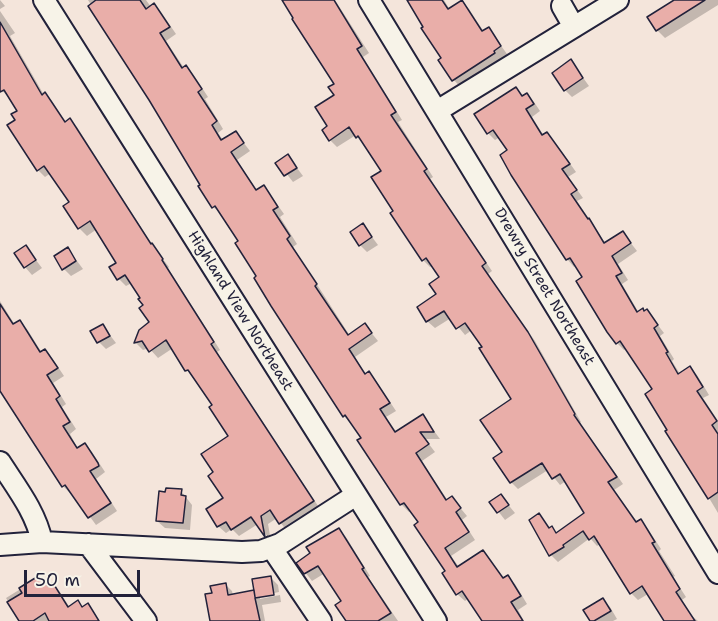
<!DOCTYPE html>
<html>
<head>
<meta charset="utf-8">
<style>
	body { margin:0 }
	#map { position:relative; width:718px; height:621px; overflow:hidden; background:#f4e5db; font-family:"Shantell Sans",sans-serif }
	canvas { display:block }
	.scale { position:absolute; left:24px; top:570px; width:116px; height:27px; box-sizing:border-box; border:3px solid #22223b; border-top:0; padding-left:8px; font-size:18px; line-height:21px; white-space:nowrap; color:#22223b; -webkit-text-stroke:4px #f7f3e8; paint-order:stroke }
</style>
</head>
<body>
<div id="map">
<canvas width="718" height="621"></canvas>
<div class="scale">50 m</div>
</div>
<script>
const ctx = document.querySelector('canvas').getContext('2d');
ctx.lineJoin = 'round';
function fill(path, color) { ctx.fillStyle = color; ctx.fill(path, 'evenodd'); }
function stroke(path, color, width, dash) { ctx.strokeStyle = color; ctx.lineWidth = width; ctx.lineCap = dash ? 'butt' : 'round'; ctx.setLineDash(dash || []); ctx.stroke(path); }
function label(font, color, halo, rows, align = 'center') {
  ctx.font = font + ' "Shantell Sans",sans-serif'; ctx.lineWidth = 4.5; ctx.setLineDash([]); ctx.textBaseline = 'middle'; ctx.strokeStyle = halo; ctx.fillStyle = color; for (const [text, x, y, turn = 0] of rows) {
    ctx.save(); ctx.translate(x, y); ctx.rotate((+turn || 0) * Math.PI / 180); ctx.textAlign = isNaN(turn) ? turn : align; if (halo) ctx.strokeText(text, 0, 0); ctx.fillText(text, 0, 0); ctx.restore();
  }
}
const shadow = new Path2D(`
	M0 0 5 6 0 9Z
	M88 0H146L151 7 154 5 161 12 176 34 166 41 184 68 186 67 193 74 208 97 205 99 223 129 218 133 223 140 236 133 250 151 237 160 257 191 264 186 284 214 280 217 297 244 293 247 350 336 365 325 378 341 355 357 366 375 369 373 376 381 396 411 386 417 397 433 423 416 440 439H425L435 452 422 461 448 501 452 498 467 516 462 520 475 540 451 556 459 567 483 552 504 579 508 577 515 584 527 604 518 610 524 621H484L469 598 465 601 457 594 420 523 411 510 409 512 402 505 359 441 363 438 344 416 258 277 240 241 221 213 213 207 182 155 183 153Z
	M286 0H335L369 53 363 57 402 120 398 122 433 177 430 179 492 271 488 274 535 341 581 422 580 423 623 484 614 490 638 523 641 521 648 529 661 549 659 551 675 576 673 577 686 597 682 600 692 616 698 621H666L648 594 638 600 631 593 600 544 597 546 590 538 558 562 551 555 539 515 550 529 552 528 557 533 586 513 566 481 560 485 548 470 518 489 511 482 504 452 513 399 484 347 472 330 465 335 451 318 435 328 427 321 438 295 441 278 433 265 430 267 423 260 395 211 383 172 364 144 356 135 337 147 330 140 336 84 295 19Z
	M409 0H444L450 10 462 2 469 9 484 32 489 29 507 54 500 59 502 61 461 88 454 80Z
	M677 0H718V5L665 38 657 30Z
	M0 11 15 33 10 36 44 95 45 94 52 101 66 123 70 120 77 127 153 246 169 267 168 268 220 350 217 352 320 509 287 531 277 518 268 524 271 541 258 524 239 536 232 529 226 533 218 526 225 499 215 473 230 437 214 405 187 370 173 348 158 358 149 348 143 350 136 343 140 331 151 323 142 298 132 283 126 286 119 279 111 268 118 263 97 229 87 236 79 228 65 207 71 203 51 173 45 177 38 170 17 120 19 111 11 97 9 98 0 88Z
	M571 61 589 86 572 97 565 90Z
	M516 89 524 97 527 95 534 102 540 111 532 117 544 136 547 134 554 141 576 172 568 177 583 198 577 201 606 244 623 233 637 251 618 264 628 280 622 284 639 313 647 311 664 333 660 336 674 359 672 361 680 374 690 368 697 375 709 395 703 398 718 421V513L669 431 654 390 627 348 624 350 617 343 584 278 576 265 574 267 567 259 509 151 500 137 495 140 488 133Z
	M288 156 303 176 293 182 278 163Z
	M363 225 378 245 367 252 360 245Z
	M26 247 42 268 32 275 25 267Z
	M68 249 83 269 71 276 64 269Z
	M0 301 15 325 19 322 27 329 42 353 45 351 52 358 64 376 53 383 66 404 62 407 76 429 70 434 78 449 85 445 92 452 105 472 96 479 117 511 96 525 72 492 70 493 63 486 0 387Z
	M103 326 116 343 106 349 99 342Z
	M181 491 192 505 190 530 165 528 157 521Z
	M501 496 515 513 505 520 491 502Z
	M339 530 346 537 370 576 368 577 398 621H344L347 619 343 601 325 573 312 581 298 563Z
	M40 577 49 587 53 585 60 592 70 608 78 602 83 608 87 605 100 621H21L6 598Z
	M271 578 278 585 279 592 260 596V599L280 595 281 602 262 605 265 621H212L213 594 225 584 232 591 233 596 253 592Z
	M602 600 610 607 617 619 613 621H592Z`);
const building = new Path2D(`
	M96 0H140L146 9 154 3 170 27 160 33 182 68 186 65 202 89 198 92 217 121 212 125 221 140 236 131 244 143 231 152 256 190 264 185 278 207 273 210 290 236 287 239 317 284 315 286 348 335 365 323 372 333 349 349 365 374 369 371 390 403 380 409 395 432 423 414 434 432H420L429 444 416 453 446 500 452 496 461 508 456 512 469 532 445 548 457 567 483 550 503 578 508 575 521 596 511 602 523 621H482L462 591 456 595 442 573 445 571 414 525 418 522 404 503 400 505 357 440 361 438 345 415 343 417 271 306 254 278 256 276 235 243 238 241 215 206 212 208 198 186 200 185 149 100 88 6Z
	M282 0H334L362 46 357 49 396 112 391 115 427 169 424 171 486 263 482 266 528 332 575 414 574 415 617 477 608 482 636 522 641 519 655 542 652 543 680 589 676 592 695 621H664L642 586 630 594 594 536 589 540 583 531 563 545 564 547 549 556 529 520 539 513 549 528 552 526 556 533 584 513 560 474 552 479 542 463 510 483 493 458 502 452 480 420 511 399 479 348 482 347 465 323 456 329 444 311 426 322 417 307 436 294 429 284 439 277 426 258 422 261 390 213 393 211 371 177 381 171 358 136 356 138 349 127 329 141 322 130 327 126 315 107 334 95 328 87 334 84 292 19 293 18Z
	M407 0H442L448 9 462 0 482 31 489 27 501 46 494 51 495 53 452 81 438 60 441 58 421 28 423 27Z
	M674 0H705L656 31 647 17Z
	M0 22 42 95 45 92 65 122 70 118 151 244 152 243 163 259 162 260 214 342 211 344 314 501 279 524 270 510 261 516 265 537 251 517 231 530 226 522 217 527 206 509 223 498 208 476 213 472 201 454 228 436 209 407 212 405 188 370 185 371 166 340 149 352 142 341 134 343 139 330 149 322 139 308 143 305 138 299 140 298 125 275 117 280 109 267 116 263 90 221 78 229 63 206 69 202 44 166 37 171 7 125 15 120 11 114 17 111 4 90 0 92Z
	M571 59 583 78 564 91 552 73Z
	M516 87 522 96 527 93 534 104 526 109 542 135 547 132 570 164 562 169 577 190 571 194 588 219 589 218 604 243 623 231 631 243 612 256 622 273 616 276 637 312 643 308 644 311 647 309 658 325 654 328 668 352 666 353 678 374 690 366 703 387 697 391 717 421 712 425 718 434V492L708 499 665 431 667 430 645 394 652 389 620 341 616 344 607 332 576 281 582 277 570 258 566 260 511 175 500 155 507 150 493 130 487 134 474 114Z
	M288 154 297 168 284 176 275 163Z
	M363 223 372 237 359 246 350 232Z
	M26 245 36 260 24 268 14 253Z
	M68 247 76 261 62 270 54 256Z
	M0 304 13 324 20 320 40 352 45 349 58 368 47 375 60 396 56 399 70 422 63 426 77 448 85 443 98 463 99 466 90 471 111 503 88 518 65 485 62 487 0 391Z
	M103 324 110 336 97 343 90 331Z
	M166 488 182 489 181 495 186 496 183 523 156 521 159 491 165 492Z
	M501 494 509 505 497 513 489 502Z
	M339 528 364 568 362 569 391 613 378 621H346L335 605 341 601 318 566 304 574 296 563 310 553 306 547Z
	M40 575 48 586 53 583 68 607 78 600 82 607 88 603 99 621H49L45 613 33 621H19L7 602 22 593 19 588Z
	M271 576 274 595 255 598 260 621H210L205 594 212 593 210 586 226 583 228 595 254 590 255 597 252 579Z
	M603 598 611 611 594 621H590L583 610Z`);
const minor = new Path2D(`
	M44 0 436 621
	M369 0 718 573
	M562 6 574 27
	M437 111 618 0
	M0 462C16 487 36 512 42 542
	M88 544 146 621
	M0 545 42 542 242 552 261 551 280 544 356 495
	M271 547 321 621`);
const streetNames = [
	["Drewry Street Northeast",544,287,59],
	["Highland View Northeast",240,311,58]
];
fill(shadow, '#0003');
fill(building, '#e9aea9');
stroke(building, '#22223b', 1.5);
stroke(minor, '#22223b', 24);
stroke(minor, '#f7f3e8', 20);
label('15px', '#22223b', '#f7f3e8', streetNames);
</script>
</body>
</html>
